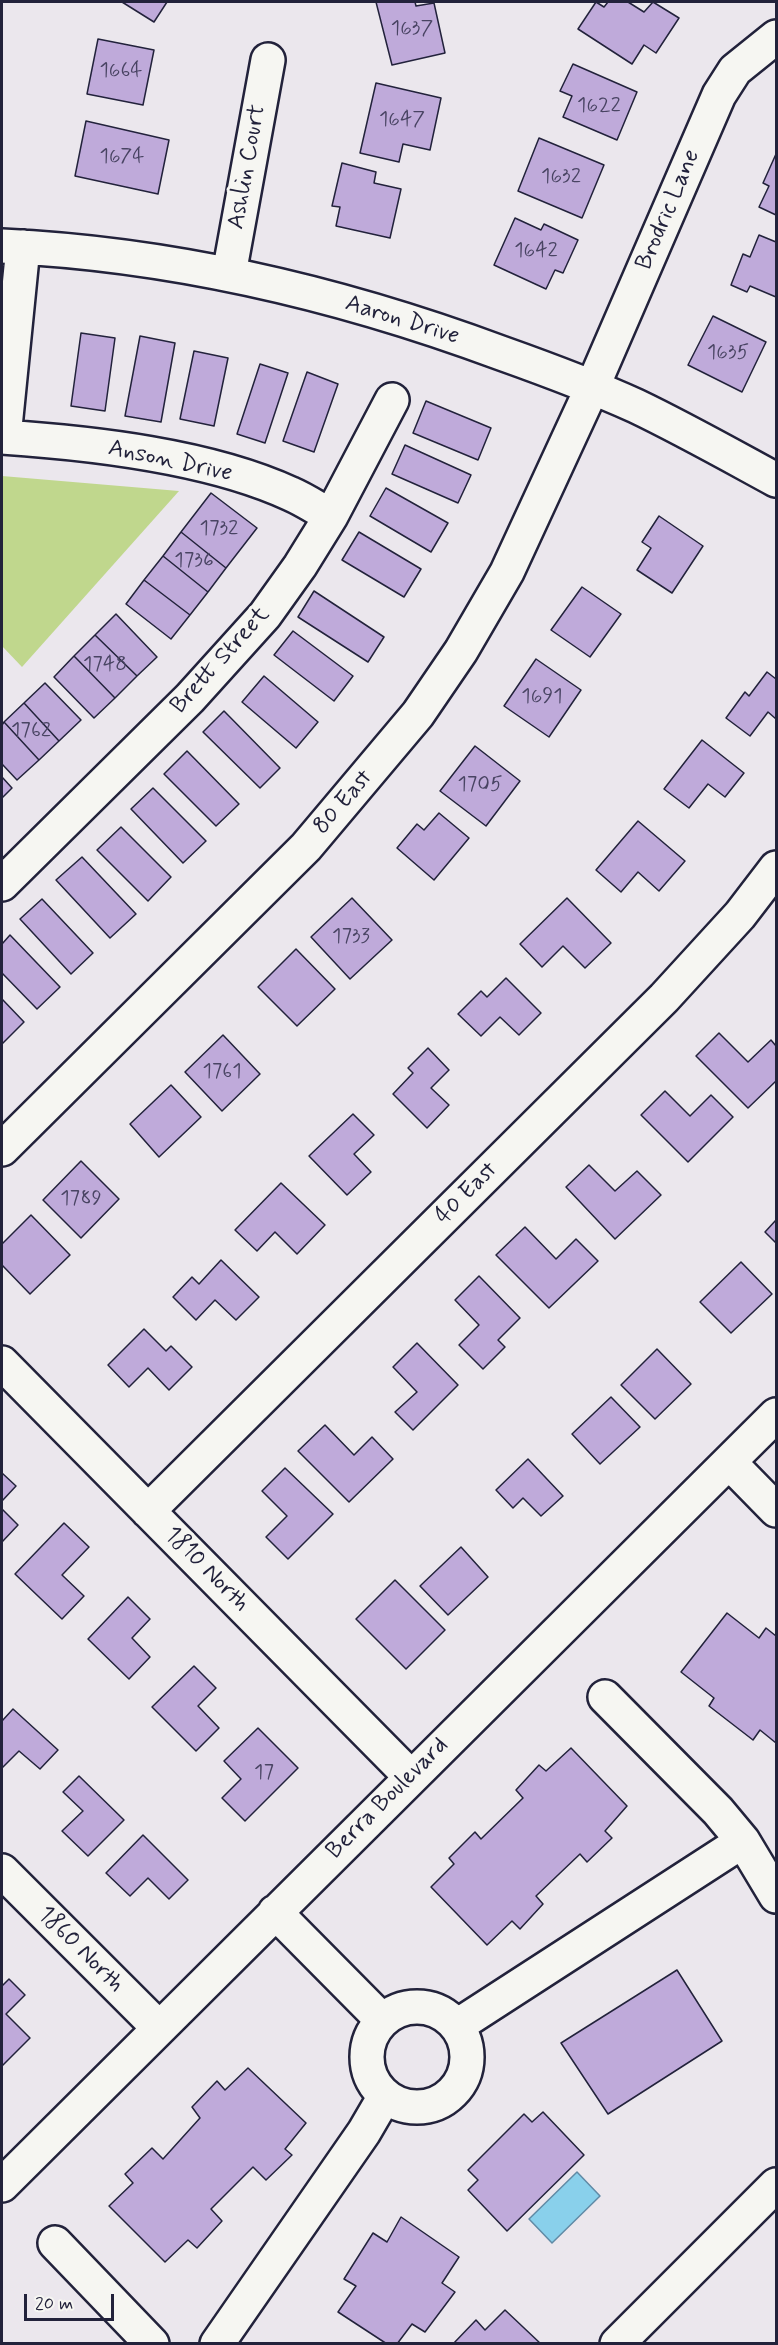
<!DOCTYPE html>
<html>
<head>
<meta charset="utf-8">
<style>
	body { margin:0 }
	#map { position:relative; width:778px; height:2345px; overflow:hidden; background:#ebe7ed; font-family:Mynerve,sans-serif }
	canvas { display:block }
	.frame { position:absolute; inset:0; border:3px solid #22223b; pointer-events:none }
	.scale { position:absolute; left:24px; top:2294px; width:90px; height:27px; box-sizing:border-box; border:3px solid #22223b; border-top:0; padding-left:8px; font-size:18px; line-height:21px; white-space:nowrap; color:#22223b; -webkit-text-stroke:4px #f6f6f2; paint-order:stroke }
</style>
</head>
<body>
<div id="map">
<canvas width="778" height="2345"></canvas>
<div class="frame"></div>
<div class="scale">20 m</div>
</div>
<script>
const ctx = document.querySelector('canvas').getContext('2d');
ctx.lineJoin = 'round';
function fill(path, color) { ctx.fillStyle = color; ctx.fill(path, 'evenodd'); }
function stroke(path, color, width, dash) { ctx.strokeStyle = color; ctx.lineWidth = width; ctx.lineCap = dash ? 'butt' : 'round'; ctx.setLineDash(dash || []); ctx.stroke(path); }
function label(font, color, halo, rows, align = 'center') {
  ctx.font = font + ' Mynerve,sans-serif'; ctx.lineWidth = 6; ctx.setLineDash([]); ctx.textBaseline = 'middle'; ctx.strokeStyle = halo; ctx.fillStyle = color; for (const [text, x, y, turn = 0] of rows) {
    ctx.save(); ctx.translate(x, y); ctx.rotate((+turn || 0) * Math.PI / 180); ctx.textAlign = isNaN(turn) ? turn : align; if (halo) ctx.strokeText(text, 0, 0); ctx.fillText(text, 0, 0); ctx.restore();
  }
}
const green = new Path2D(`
	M2 476 179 491 22 667 2 646Z`);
const water = new Path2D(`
	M577 2172 600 2196 552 2243 529 2219Z`);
const building = new Path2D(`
	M122 2H167L154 22Z
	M376 2H415L416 6 434 3 445 53 392 65Z
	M596 2 604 7 608 2H628L644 12 653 2 679 18 656 53 644 45 632 64 578 29Z
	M98 39 154 50 143 105 87 94Z
	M573 64 637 92 617 140 563 117 572 96 560 91Z
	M376 83 441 98 430 150 403 144 399 162 360 153Z
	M86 121 169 140 158 194 75 176Z
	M539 138 604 165 582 218 518 191Z
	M776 154V215L759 207 769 186 763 183Z
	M342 163 376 172 374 183 401 189 390 238 336 226 340 207 332 206Z
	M515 218 541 230 544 224 578 240 563 273 555 270 546 289 494 265Z
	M759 235 776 242V297L750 286 747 292 731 285 743 254 750 257Z
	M713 316 766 342 742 392 688 365Z
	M81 333 115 338 105 411 71 406Z
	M140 336 175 343 161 422 125 416Z
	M194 351 228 358 214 426 180 419Z
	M260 364 288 373 265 443 237 434Z
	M307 372 338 384 314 452 283 441Z
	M426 401 491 428 478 460 413 433Z
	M405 445 471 475 458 503 392 474Z
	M386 488 448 523 431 552 370 516Z
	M211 493 257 528 226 568 181 532Z
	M659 516 703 546 672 593 637 570 651 548 642 542Z
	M181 532 226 568 208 592 163 556Z
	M359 532 421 569 404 597 342 560Z
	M163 556 208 592 190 615 144 580Z
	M144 580 190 615 171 639 126 604Z
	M582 587 621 614 590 657 551 630Z
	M314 591 384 637 368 662 298 617Z
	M116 614 157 657 137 676 95 635Z
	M293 631 353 676 334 701 274 655Z
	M95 635 137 676 115 698 74 656Z
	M74 656 115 698 94 718 54 677Z
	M536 659 581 690 549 737 504 706Z
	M767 672 776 679V719L768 712 750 736 726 718 745 692 749 696Z
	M264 676 318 722 296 748 242 702Z
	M45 683 81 720 59 741 24 703Z
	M24 703 59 741 39 760 4 722Z
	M224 711 280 768 260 788 203 732Z
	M4 722 39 760 17 780 2 764V725Z
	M702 740 744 773 725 797 708 784 689 808 664 789Z
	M475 746 520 781 486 826 440 791Z
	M187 751 239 804 216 826 164 774Z
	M2 777 12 788 2 798Z
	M153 788 206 841 183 863 131 809Z
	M439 813 469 838 434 880 397 848 417 824 424 830Z
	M638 821 685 861 659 891 638 872 621 892 596 870Z
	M121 827 171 877 148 901 97 850Z
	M82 857 136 914 110 938 56 880Z
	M352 898 392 940 350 979 311 937Z
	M567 898 611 943 585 968 563 946 542 967 520 944Z
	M42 899 93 953 71 974 20 919Z
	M10 935 60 987 37 1009 2 973V944Z
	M296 949 335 989 297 1026 258 987Z
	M506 978 541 1013 519 1035 500 1017 481 1036 458 1014 481 991 487 997Z
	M2 999 24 1022 2 1044Z
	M719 1033 748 1062 771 1040 776 1046V1081L748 1108 696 1056Z
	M223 1035 260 1074 222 1111 185 1072Z
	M428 1048 449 1070 431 1088 449 1105 427 1128 393 1094 413 1073 408 1068Z
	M171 1085 201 1117 159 1157 130 1124Z
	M665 1091 690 1116 711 1095 733 1117 688 1162 641 1115Z
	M353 1114 374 1135 354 1154 371 1172 347 1195 309 1156Z
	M81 1161 119 1199 81 1238 43 1200Z
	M589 1165 615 1191 637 1171 661 1195 615 1239 566 1187Z
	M281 1183 325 1225 297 1254 275 1232 257 1251 235 1230Z
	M31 1215 70 1255 30 1294 2 1265V1244Z
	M776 1220V1243L765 1232Z
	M525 1227 556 1259 576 1239 598 1261 549 1308 496 1255Z
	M221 1260 259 1297 236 1320 215 1300 196 1320 173 1297 192 1277 199 1284Z
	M741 1262 772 1294 731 1333 700 1302Z
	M479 1276 520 1318 498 1340 505 1347 483 1369 459 1345 479 1325 455 1300Z
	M144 1329 166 1351 171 1346 192 1367 169 1390 148 1368 129 1387 108 1365Z
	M417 1343 458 1385 413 1430 395 1412 417 1392 393 1367Z
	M657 1349 691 1384 655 1419 621 1385Z
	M611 1397 640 1427 600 1464 572 1434Z
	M325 1425 354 1455 372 1437 393 1459 349 1502 298 1451Z
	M528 1459 563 1496 541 1516 523 1498 513 1508 496 1490Z
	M285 1468 333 1514 288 1559 266 1537 287 1516 262 1491Z
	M2 1473 16 1486 2 1501Z
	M2 1509 18 1525 2 1542Z
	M64 1523 89 1547 62 1575 84 1596 62 1619 15 1574Z
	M461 1547 488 1577 448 1615 420 1586Z
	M395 1580 445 1630 406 1669 356 1619Z
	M128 1597 150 1619 132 1638 150 1657 129 1679 88 1639Z
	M727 1613 759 1638 766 1628 776 1636V1743L760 1730 753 1740 709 1706 714 1698 681 1672Z
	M194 1666 216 1688 198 1706 219 1728 196 1751 152 1707Z
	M13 1709 58 1750 40 1769 19 1751 2 1768V1721Z
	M258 1728 298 1768 245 1821 222 1798 241 1779 224 1761Z
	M571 1748 627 1806 605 1831 612 1838 587 1862 580 1854 536 1896 543 1904 520 1929 512 1921 487 1945 431 1887 454 1864 449 1858 475 1832 481 1839 523 1798 516 1790 539 1765 546 1771Z
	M79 1776 124 1820 88 1856 62 1831 83 1811 63 1792Z
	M143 1835 188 1880 169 1899 148 1878 130 1896 106 1873Z
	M677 1970 722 2041 608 2114 561 2043Z
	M9 1979 25 1995 6 2014 30 2038 2 2066V1986Z
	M248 2068 306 2123 285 2149 292 2155 266 2180 253 2167 211 2209 222 2221 197 2248 188 2240 165 2262 109 2206 133 2183 125 2174 152 2148 163 2159 200 2118 192 2107 217 2081 225 2090Z
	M543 2112 584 2155 507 2231 468 2190 478 2180 468 2170 524 2114 532 2122Z
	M401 2217 459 2257 442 2283 455 2292 425 2332 412 2324 397 2344H387L338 2312 356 2286 344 2279 373 2233 387 2242Z
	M505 2310 541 2344H453L476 2320 485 2330Z`);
const minor = new Path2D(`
	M2 246C172 254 342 294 501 353 546 369 592 386 636 406 684 429 730 455 776 480
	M229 274 268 60
	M2 437C92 443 209 456 291 494 305 500 318 509 331 516
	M4 437 23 247
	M2 884 190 698 265 615 300 566 331 516 392 400
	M2 1149 306 847 418 714 461 651 507 572 592 388 719 95 735 70 776 37
	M2 1363 411 1777
	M729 1462 776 1510
	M148 1511 664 998 740 915 776 868
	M743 1841 776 1896
	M2 1871 159 2028
	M275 1912 382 2020
	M367 2057a50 50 0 1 1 100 0a50 50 0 1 1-100 0Z
	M457 2026 743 1841 718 1811 605 1697
	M2 2185 776 1415
	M55 2243 152 2344
	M217 2344 364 2132 385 2096
	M617 2344 776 2185`);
const numberNames = [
	["1637",412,30],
	["1664",121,72],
	["1622",599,107],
	["1647",402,121],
	["1674",122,158],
	["1632",561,178],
	["1642",536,252],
	["1635",728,354],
	["1732",219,530],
	["1736",194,562],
	["1748",105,666],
	["1691",542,698],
	["1762",31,732],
	["1705",480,786],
	["1733",351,938],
	["1761",222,1073],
	["1789",81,1200],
	["17",264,1774]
];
const streetNames = [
	["Ashlin Court",248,167,-80],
	["Brodric Lane",669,210,-67],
	["Aaron Drive",402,321,17],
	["Anson Drive",170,462,12],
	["Brett Street",221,661,-48],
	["80 East",344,803,-49],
	["40 East",467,1194,-45],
	["1810 North",206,1570,45],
	["Berra Boulevard",388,1799,-45],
	["1860 North",80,1950,45]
];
fill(green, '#c0d78d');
fill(water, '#89d0eb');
stroke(water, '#608aa5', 1.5);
fill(building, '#bfaada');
stroke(building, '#22223b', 1.5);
stroke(minor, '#22223b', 38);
stroke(minor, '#f6f6f2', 33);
label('21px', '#494463', null, numberNames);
label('24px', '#22223b', '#f6f6f2', streetNames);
</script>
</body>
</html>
